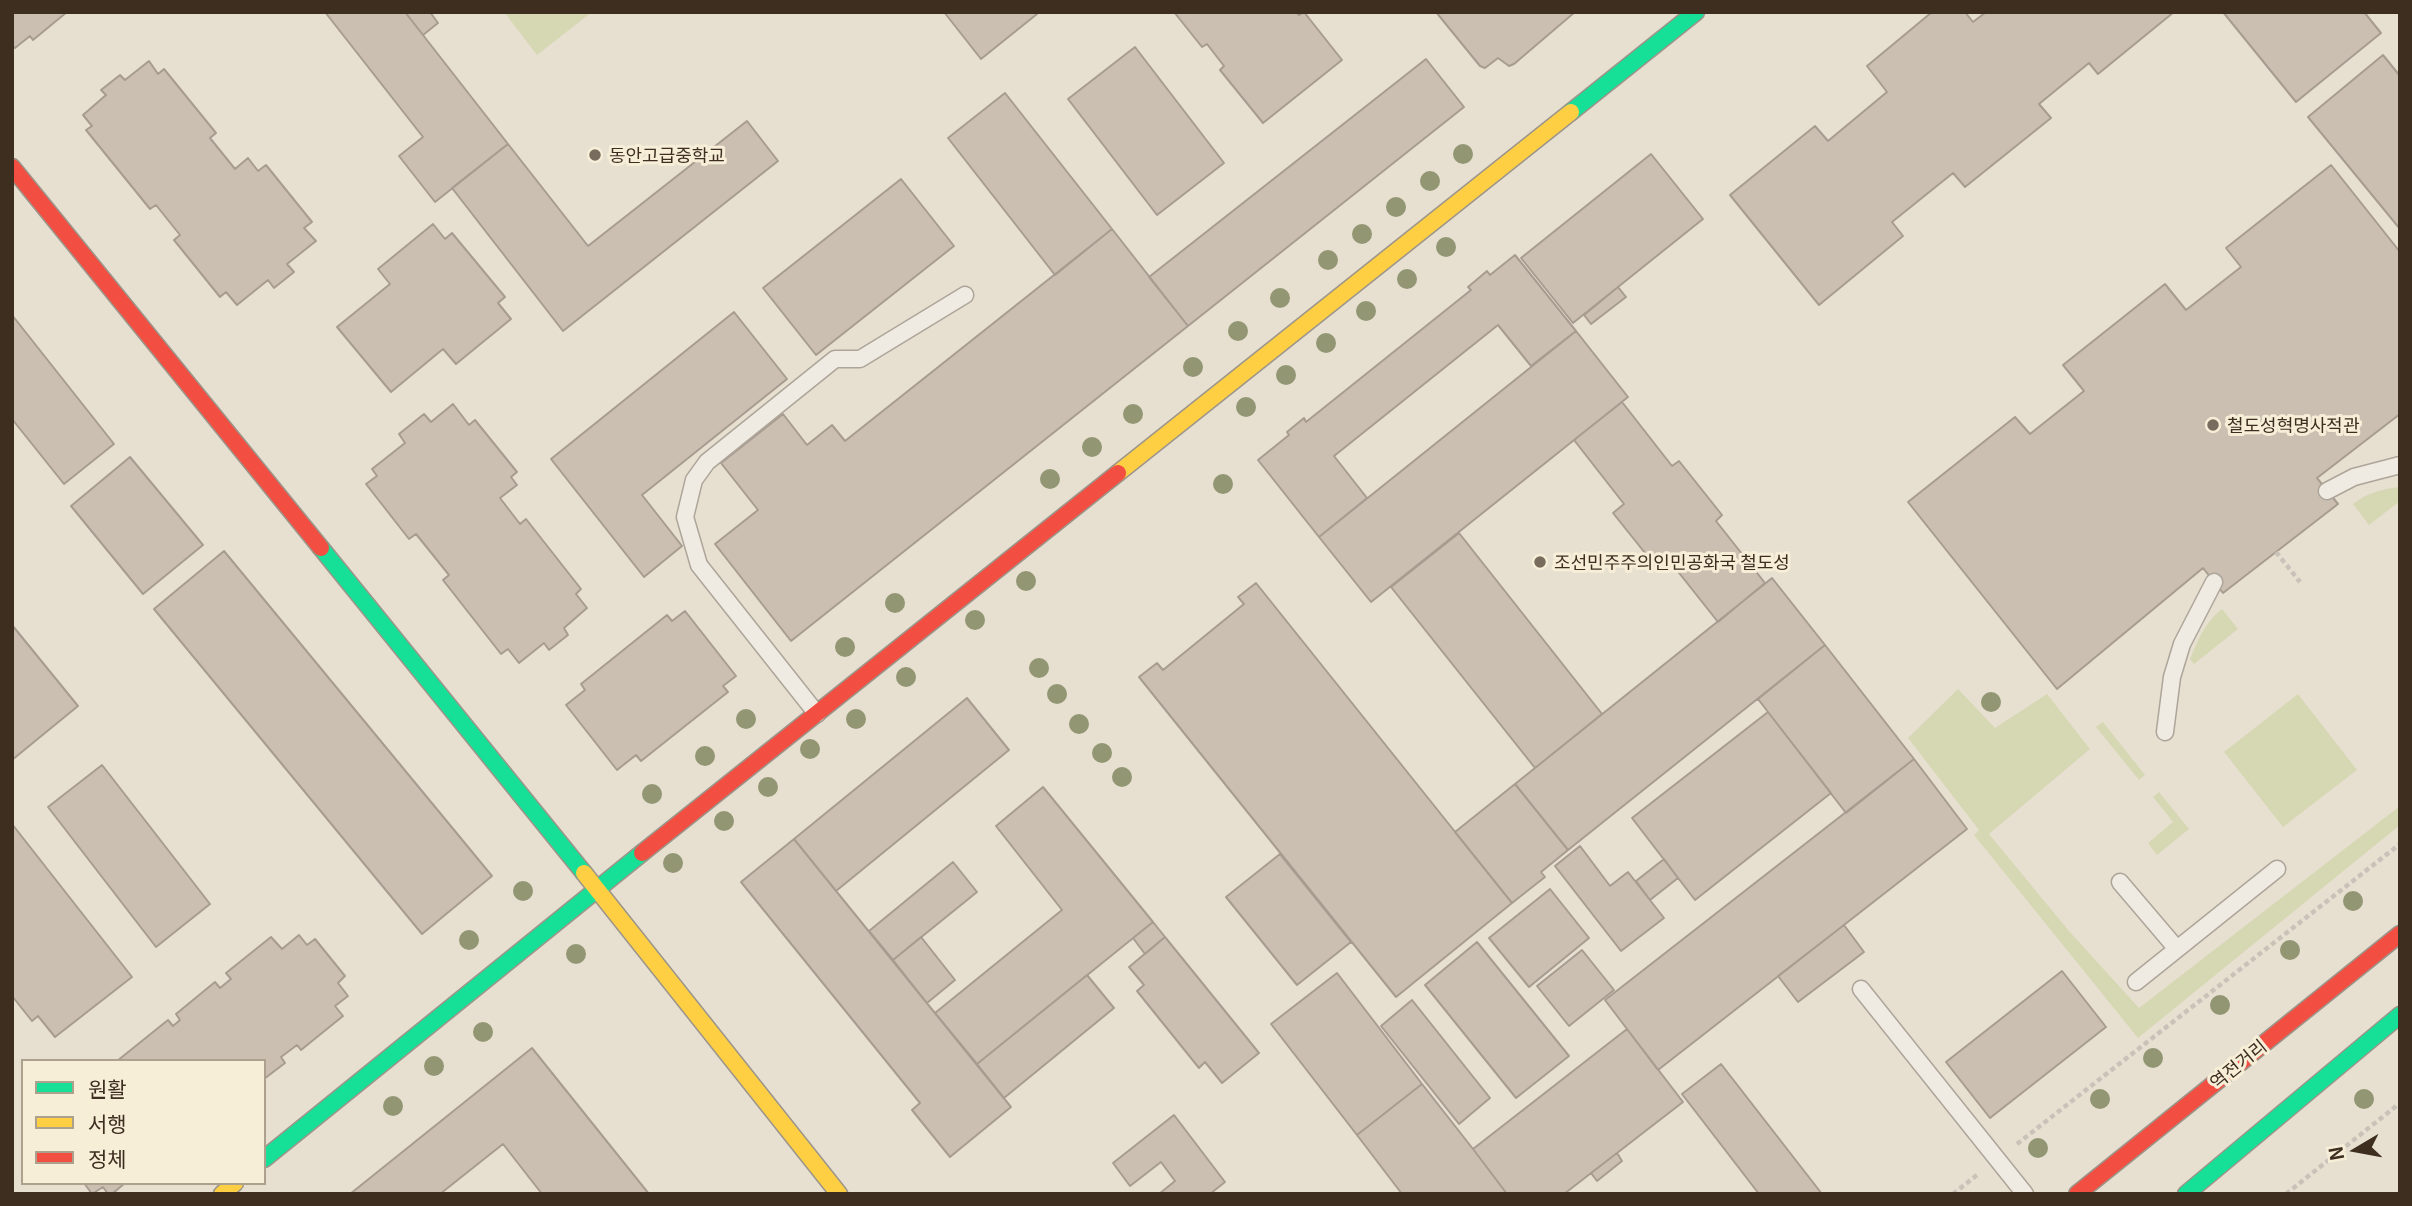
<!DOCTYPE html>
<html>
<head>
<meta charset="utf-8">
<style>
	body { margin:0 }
	#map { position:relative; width:2412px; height:1206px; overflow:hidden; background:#e7e0d1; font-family:Georgia,"Noto Sans KR",serif }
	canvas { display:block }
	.frame { position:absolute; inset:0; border:14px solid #3d2e20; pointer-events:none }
	.legend { position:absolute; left:21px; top:1059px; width:245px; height:126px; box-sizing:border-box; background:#f7eed8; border:2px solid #ada18e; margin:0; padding:9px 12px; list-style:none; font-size:21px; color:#3d2e20 }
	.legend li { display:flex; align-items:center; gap:14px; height:35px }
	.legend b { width:35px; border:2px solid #ada18e }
	.north { position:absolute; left:2321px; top:1115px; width:70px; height:70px; -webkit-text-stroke:5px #f7eed8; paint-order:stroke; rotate:260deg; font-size:19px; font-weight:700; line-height:28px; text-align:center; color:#3d2e20 }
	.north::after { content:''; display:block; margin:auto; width:24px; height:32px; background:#3d2e20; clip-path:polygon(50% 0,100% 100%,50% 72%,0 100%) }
</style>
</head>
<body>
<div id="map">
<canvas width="2412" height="1206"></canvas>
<div class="frame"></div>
<ul class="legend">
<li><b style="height:9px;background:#16e098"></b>원활</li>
<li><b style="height:9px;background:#ffcf43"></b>서행</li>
<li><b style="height:9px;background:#f24e42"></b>정체</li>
</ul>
<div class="north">N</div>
</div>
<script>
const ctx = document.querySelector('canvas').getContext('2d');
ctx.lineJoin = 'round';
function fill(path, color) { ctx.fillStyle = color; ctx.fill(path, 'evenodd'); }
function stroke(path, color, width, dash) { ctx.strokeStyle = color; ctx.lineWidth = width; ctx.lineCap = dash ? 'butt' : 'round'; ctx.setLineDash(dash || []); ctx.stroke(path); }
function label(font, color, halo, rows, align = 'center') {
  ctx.font = font + ' Georgia,"Noto Sans KR",serif'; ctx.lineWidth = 6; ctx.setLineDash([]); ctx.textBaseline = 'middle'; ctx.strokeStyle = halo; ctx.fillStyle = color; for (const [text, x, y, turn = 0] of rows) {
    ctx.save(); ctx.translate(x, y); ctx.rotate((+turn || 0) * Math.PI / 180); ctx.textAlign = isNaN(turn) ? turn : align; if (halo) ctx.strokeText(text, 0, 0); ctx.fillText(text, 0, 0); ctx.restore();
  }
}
const green = new Path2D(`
	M504 12H592L537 55Z
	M2400 487V501L2369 525 2353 504C2367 493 2382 489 2400 487Z
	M2222 609 2238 629 2194 664 2190 659C2198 640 2205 622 2222 609Z
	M1958 689 1995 728 2047 694 2090 749 1989 834 2069 931 2139 1008 2400 806V825L2138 1038 1974 835 1979 830 1908 738Z
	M2298 694 2357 770 2283 827 2224 752Z
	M2103 722 2145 775 2139 780 2096 727Z
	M2159 792 2189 829 2157 855 2148 843 2173 822 2153 797Z`);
const building = new Path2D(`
	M12 12H67L33 40 30 36 15 48 12 45Z
	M325 12H405L508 144 435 202 399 156 423 137Z
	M405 12H430L438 23 423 35Z
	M944 12H1036L1037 14 981 59Z
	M1174 12H1296L1299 15 1304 12 1342 60 1263 123 1220 70 1224 66 1207 44 1202 47Z
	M1436 12H1575L1514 64 1509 66 1498 58 1485 68 1480 66Z
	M1932 12H1965L1973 22 1986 12H2174L2098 74 2089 63 2039 104 2051 118 1965 187 1953 173 1892 222 1903 236 1819 305 1730 195 1815 126 1828 141 1887 92 1867 66Z
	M2223 12H2364L2381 33 2296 102Z
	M1135 47 1224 163 1157 215 1068 99Z
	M2383 55 2400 76V229L2308 117Z
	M1426 59 1464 107 1188 326 1149 277Z
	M149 61 158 74 164 69 216 133 210 138 235 169 248 158 258 171 266 165 312 222 304 228 316 241 287 264 294 272 274 288 268 280 237 305 226 292 220 297 174 240 180 235 156 205 150 209 86 130 92 126 83 115 106 95 101 90 120 75 125 80Z
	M1005 93 1112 229 1055 275 948 138Z
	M747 121 778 161 563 331 452 188 508 144 588 246Z
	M1651 154 1703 219 1573 323 1521 258Z
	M2331 165 2400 252V414L2317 478 2338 504 2223 593 2203 568 2057 689 1908 502 2015 417 2030 434 2084 391 2063 365 2165 284 2186 310 2241 267 2226 248Z
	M901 179 954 246 816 355 763 288Z
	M433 224 445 239 452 233 505 297 498 303 511 319 456 364 443 349 391 392 337 327 390 284 378 269Z
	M1112 229 1188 326 791 641 715 544 758 510 721 463 783 414 807 445 832 425 845 441Z
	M1515 255 1576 331 1531 366 1498 325 1334 456 1367 498 1319 537 1258 460 1289 435 1287 432 1304 418 1306 422 1471 290 1468 287 1487 271 1490 275Z
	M1618 287 1626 297 1591 324 1584 315Z
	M734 312 787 379 642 495 682 546 644 577 551 459Z
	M12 315 114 444 64 484 12 419Z
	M1576 331 1628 397 1371 602 1319 537Z
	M1622 402 1672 466 1679 461 1722 515 1716 521 1765 583 1718 622 1668 559 1657 568 1613 513 1624 504 1574 440Z
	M453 404 469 425 475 420 517 472 511 477 517 485 500 498 520 524 526 519 581 589 576 594 587 608 564 628 568 635 549 650 544 643 519 663 508 649 501 654 443 580 449 575 416 534 409 539 366 484 377 476 372 469 405 443 399 434 424 414 431 422Z
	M130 457 203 545 143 594 71 506Z
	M1459 533 1602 714 1535 768 1391 587Z
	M224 551 492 876 422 934 154 609Z
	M1772 578 1825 645 1568 850 1515 784Z
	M1256 583 1512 903 1396 997 1139 677 1157 663 1163 670 1244 604 1238 597Z
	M685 611 736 676 723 686 728 692 641 761 636 755 617 770 566 705 585 690 581 684 667 615 672 621Z
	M12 625 78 706 12 760Z
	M1825 645 1914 759 1846 813 1758 699Z
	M967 698 1009 750 836 891 794 839Z
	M1768 712 1831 793 1695 900 1632 818Z
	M1914 759 1967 829 1658 1070 1605 1000Z
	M102 765 210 904 156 947 48 807Z
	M1515 784 1568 850 1541 872 1545 877 1512 903 1455 832Z
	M1043 787 1153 922 977 1064 935 1013 1062 910 996 826Z
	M12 824 132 977 55 1037 38 1016 32 1021 12 996Z
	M794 839 1011 1107 950 1157 912 1110 920 1103 741 882Z
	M1580 846 1610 886 1628 872 1664 918 1621 951 1555 866Z
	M1280 854 1351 942 1297 985 1226 897Z
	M1664 859 1678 878 1650 900 1636 881Z
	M953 862 977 892 893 960 869 931Z
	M1550 889 1589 938 1529 987 1489 938Z
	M1153 922 1165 937 1145 954 1133 938Z
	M1844 925 1864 952 1798 1002 1778 976Z
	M299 935 307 945 315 939 345 976 338 983 348 996 335 1006 343 1016 301 1050 297 1045 281 1057 285 1063 264 1079V1061H117L168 1020 173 1026 180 1020 176 1014 215 982 220 988 231 979 226 973 271 937 282 949Z
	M921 937 955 980 927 1003 893 960Z
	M1165 937 1259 1053 1222 1083 1205 1062 1199 1068 1137 991 1144 985 1129 967Z
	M1477 942 1569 1056 1516 1098 1425 985Z
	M1582 950 1614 990 1569 1026 1537 986Z
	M2062 971 2106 1027 1990 1118 1946 1062Z
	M1337 973 1422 1084 1357 1135 1271 1024Z
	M1087 975 1114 1008 1004 1098 977 1064Z
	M1412 1000 1490 1098 1459 1124 1381 1026Z
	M1627 1029 1683 1102 1564 1194H1507L1473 1149Z
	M532 1048 649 1194H542L503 1144 440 1194H350Z
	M1721 1064 1822 1194H1759L1682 1094Z
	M1422 1084 1473 1149 1507 1194H1402L1357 1135Z
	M1174 1115 1225 1182 1210 1194H1159L1175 1181 1161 1162 1130 1186 1113 1163Z
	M1617 1153 1622 1161 1597 1181 1591 1173Z
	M84 1183H125L112 1194H108L103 1187 92 1194Z`);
const path = new Path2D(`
	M2276 552 2300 582
	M2017 1144 2400 844
	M1953 1194 1977 1175
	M2286 1194 2400 1103`);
const lane = new Path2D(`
	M2327 491 2354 477 2400 465
	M817 714 699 565 685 517 694 480 707 462 835 359H860L965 295
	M2165 732 2172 677 2182 644 2214 582
	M2120 882 2177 949
	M2136 982 2277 869
	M1861 989 2025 1194`);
const fast = new Path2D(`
	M1571 112 1696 12
	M321 548 584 873
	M264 1159 642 853
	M2186 1194 2400 1015`);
const slow = new Path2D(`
	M1118 473 1571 112
	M584 873 839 1194
	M222 1194 235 1183`);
const jam = new Path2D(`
	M12 167 321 548
	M642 853 1118 473
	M2077 1194 2400 934`);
const trees = [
	[1463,154],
	[1430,181],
	[1396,207],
	[1362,234],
	[1446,247],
	[1328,260],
	[1407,279],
	[1280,298],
	[1366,311],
	[1238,331],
	[1326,343],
	[1193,367],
	[1286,375],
	[1246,407],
	[1133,414],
	[1092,447],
	[1050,479],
	[1223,484],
	[1026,581],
	[895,603],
	[975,620],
	[845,647],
	[1039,668],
	[906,677],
	[1057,694],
	[1991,702],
	[746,719],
	[856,719],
	[1079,724],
	[810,749],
	[1102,753],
	[705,756],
	[1122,777],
	[768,787],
	[652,794],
	[724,821],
	[673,863],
	[523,891],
	[2353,901],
	[469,940],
	[2290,950],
	[576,954],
	[2220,1005],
	[483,1032],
	[2153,1058],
	[434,1066],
	[2100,1099],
	[2364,1099],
	[393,1106],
	[2038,1148]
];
const markers = [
	[595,155,7,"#786c5e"],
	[2213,425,7,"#786c5e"],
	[1540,562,7,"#786c5e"]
];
const poiNames = [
	["동안고급중학교",609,155],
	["철도성혁명사적관",2227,425],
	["조선민주주의인민공화국 철도성",1554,562]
];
const streetNames = [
	["역전거리",2238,1064,-39]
];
fill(green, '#d6d7b3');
fill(building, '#cbbfb2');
stroke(building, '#a89c90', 2);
stroke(lane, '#ada599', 19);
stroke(fast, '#9c958a', 19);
stroke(slow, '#9c958a', 19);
stroke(jam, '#9c958a', 19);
stroke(path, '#c8c2b9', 4.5, [5, 3.5]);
stroke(lane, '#efebe3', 16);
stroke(fast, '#16e098', 16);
stroke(slow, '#ffcf43', 16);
stroke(jam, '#f24e42', 16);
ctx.fillStyle = '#929673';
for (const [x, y] of trees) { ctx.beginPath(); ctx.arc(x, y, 10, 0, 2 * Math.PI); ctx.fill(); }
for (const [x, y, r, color] of markers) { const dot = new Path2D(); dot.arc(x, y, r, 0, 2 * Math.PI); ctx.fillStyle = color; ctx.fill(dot); stroke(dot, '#f7eed8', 2.5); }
label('18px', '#3d2e20', '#f7eed8', poiNames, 'left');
label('18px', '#3d2e20', '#f7eed8', streetNames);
</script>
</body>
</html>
